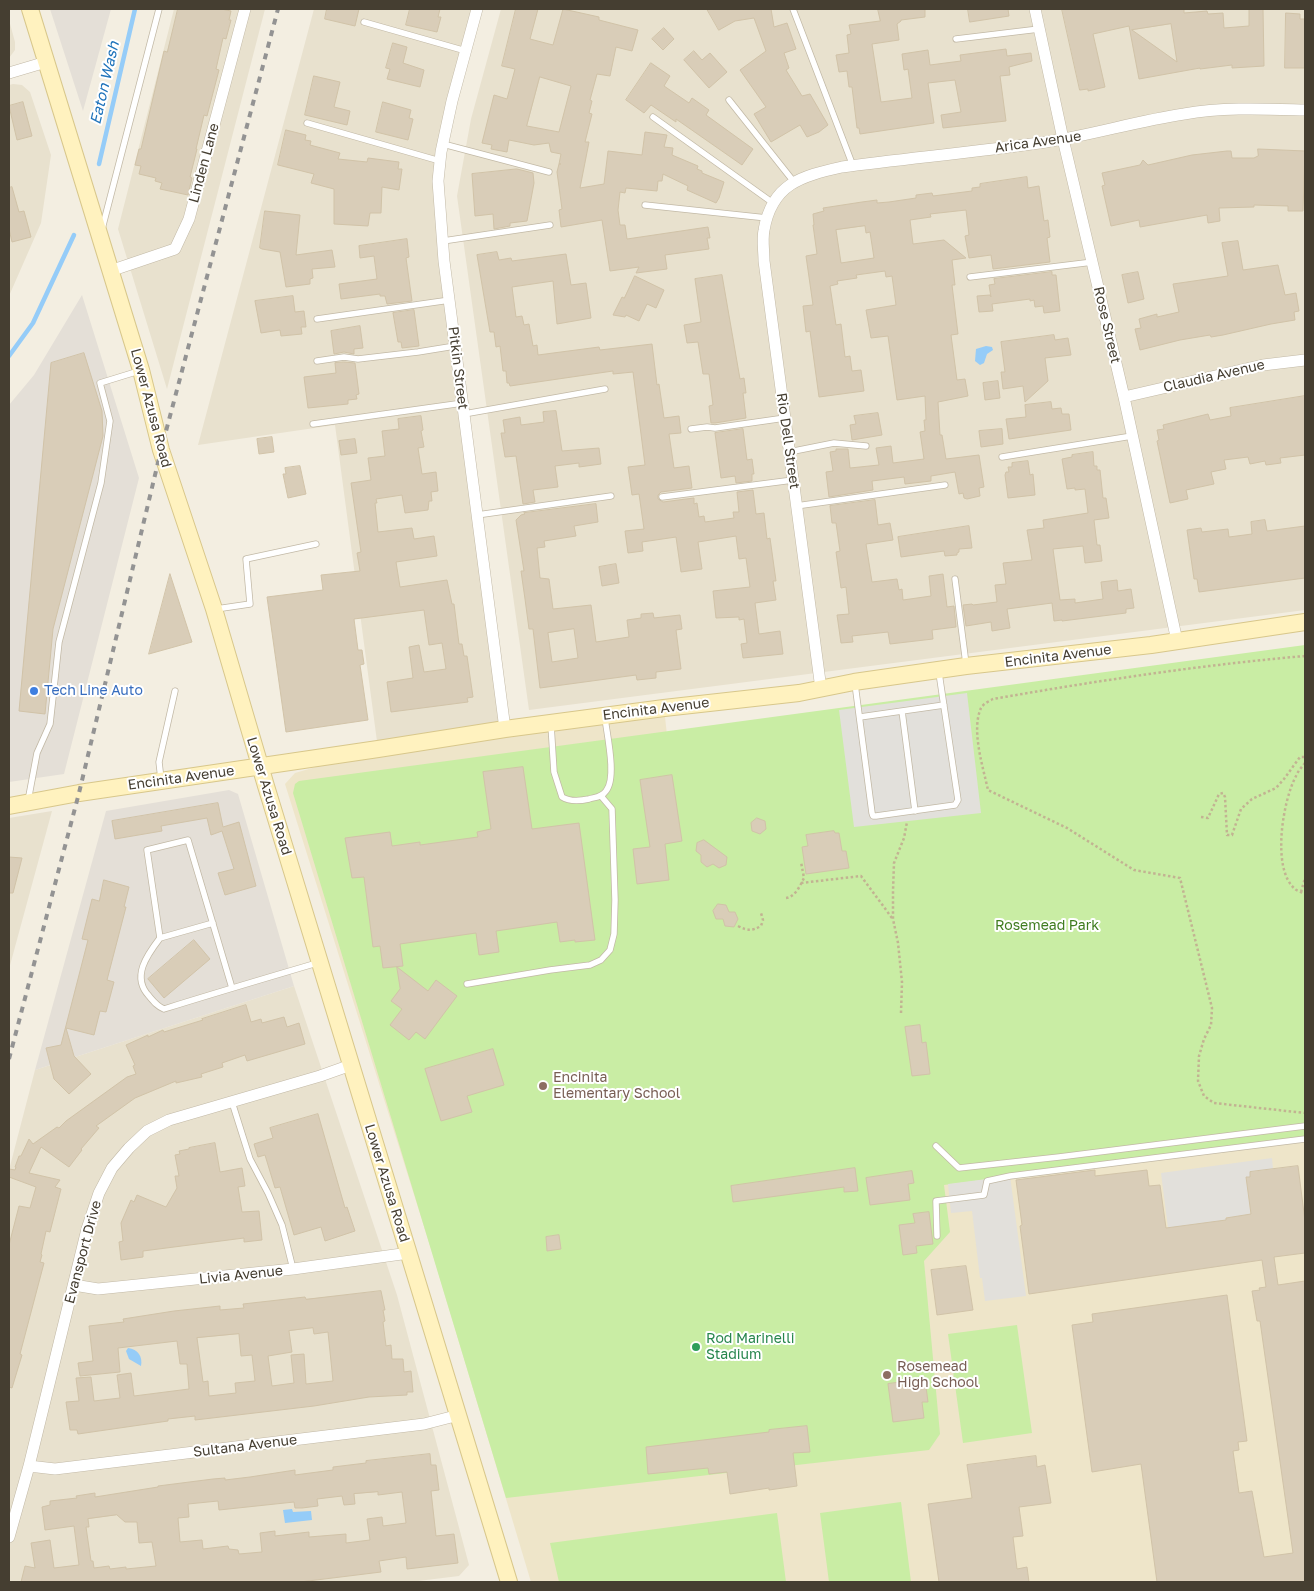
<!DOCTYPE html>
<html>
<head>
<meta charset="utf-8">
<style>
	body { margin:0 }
	#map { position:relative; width:1314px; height:1591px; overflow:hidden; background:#f3eee1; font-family:"Golos Text",sans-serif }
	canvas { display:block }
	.frame { position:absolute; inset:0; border:10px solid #453e31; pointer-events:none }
</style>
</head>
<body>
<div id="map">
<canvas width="1314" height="1591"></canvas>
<div class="frame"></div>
</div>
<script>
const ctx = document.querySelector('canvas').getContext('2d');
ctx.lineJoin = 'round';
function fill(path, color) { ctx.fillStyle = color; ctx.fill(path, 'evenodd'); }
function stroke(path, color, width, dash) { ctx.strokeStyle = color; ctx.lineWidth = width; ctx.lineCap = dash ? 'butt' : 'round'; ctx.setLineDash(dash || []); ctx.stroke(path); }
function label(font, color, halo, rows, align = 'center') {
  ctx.font = font + ' "Golos Text",sans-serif'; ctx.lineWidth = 4; ctx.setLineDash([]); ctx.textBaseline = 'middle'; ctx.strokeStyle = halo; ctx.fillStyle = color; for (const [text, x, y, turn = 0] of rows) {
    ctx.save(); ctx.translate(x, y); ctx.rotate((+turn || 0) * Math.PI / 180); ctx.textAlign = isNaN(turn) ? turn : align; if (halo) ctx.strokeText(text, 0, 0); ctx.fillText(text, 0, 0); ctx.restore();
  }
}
const residential = new Path2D(`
	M174 9H265L167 389 118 229Z
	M314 9H477L438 181 505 729 378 749 335 425 198 445Z
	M501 9H1305V610L529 710 457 196 471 119Z
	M9 20 15 42V50L9 58Z
	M13 84 22 85 30 92 51 155 41 223 9 296V85Z
	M52 811 9 969V818Z
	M294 986 397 1295 469 1565 459 1576 410 1582H9V1170L35 1070Z`);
const industrial = new Path2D(`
	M50 9H111L83 111Z
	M82 295 139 478 64 774 9 782V405L34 375Z
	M229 790 238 794 294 986 35 1070 106 811Z`);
const education = new Path2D(`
	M664 708 720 1213 1305 1138V1582H531L432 1252 285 784 295 773 378 749Z`);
const green = new Path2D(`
	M1305 645V1138L944 1185 950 1232 924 1261 940 1434 929 1450 506 1498 293 793 295 784 299 781Z
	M1017 1325 1032 1433 963 1443 948 1334Z
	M901 1502 911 1582H829L820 1513Z
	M777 1513 786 1582H559L550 1543Z`);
const parking = new Path2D(`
	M967 693 981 813 854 827 839 710Z
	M1272 1158 1273 1169 1250 1172V1177L1246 1178 1251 1217 1232 1219 1231 1217H1226V1220L1168 1228 1161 1173Z
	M1010 1176 1026 1296 985 1301 982 1278H980L972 1211 951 1213 948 1184Z`);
const water = new Path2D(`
	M986 346 992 347 993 350 987 354 984 363 980 365 975 361 976 349Z
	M128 1348C138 1349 143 1357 141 1366L129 1359 126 1351Z
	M292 1509 293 1512 311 1511 312 1520 285 1523 283 1510Z`);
const stream = new Path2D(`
	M99 164 135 9
	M9 356 33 323 74 235`);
const building = new Path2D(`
	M178 9H221L231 11 229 20H231L226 39 223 38 216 69 219 70 214 89 207 116 204 115 196 149H197L190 177 192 178 188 195 160 189 162 183 155 181 156 178 139 174 141 166 135 165 139 149H141L164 51 167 52Z
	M327 9H359L355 26 325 19Z
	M410 9H440L438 17H441L437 32 406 25Z
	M516 9H538L530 39 553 45 563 9 599 17V20L638 30 632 51 616 47 610 76 597 74 590 100 592 101 589 113 592 114 585 142H589L580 188 604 184 608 151 642 155 645 132 667 135 664 147 673 148 672 155 698 166 697 169 702 171V173L724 182 719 198 716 203 687 190 688 186 663 174 662 181H658L657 191 626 188 625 193 620 192 618 210 620 225H625L627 239 708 227 710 238H707L709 249 665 255 667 269 636 273 639 267 610 271 602 220 561 227 559 210 562 209 557 172 559 164H561H559L561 154 551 152 549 143 534 145 509 140 507 152 491 149 492 145 482 143 494 95 507 99 515 69 502 66ZM540 77 571 86 559 132 527 126Z
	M707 9H771L774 27 787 23 796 49 784 53 789 68 786 70 802 96 810 94 828 125 819 132 807 137 800 125 771 142 754 114 766 107 740 70 766 51 754 18 735 21 719 30Z
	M878 9H925V17L901 20V21L897 24 899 40 872 44 881 102 912 98 908 69 904 70 902 54 928 50 930 65 961 61 960 55 1006 49 1007 56 1031 53 1032 61 1009 67 1010 75 1000 76 1006 121 943 128 941 115 961 112 955 80 928 83 934 123 860 134 859 128H857L852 87H849L847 71 839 72 836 55 849 53 847 35 851 34 849 25 880 21Z
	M968 9H1008L1009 16 970 22Z
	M1062 9H1184V13L1207 11 1208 14 1223 13 1224 28 1249 26V9H1263L1264 66 1232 68V65L1200 69V68L1139 79 1129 26 1093 34 1105 87 1088 91V89L1080 90ZM1171 24 1177 62 1132 30Z
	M1286 13 1300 14V19H1305V68H1285Z
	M664 28 674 39 663 50 652 39Z
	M393 43 407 47 403 63 424 70 420 87 387 79 390 69 386 68Z
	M694 51 702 60 710 53 727 72 709 88 684 60Z
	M651 63 670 76 664 86 689 103 692 98 709 110 706 115 753 149 742 165 676 119V122L651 105 644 113 626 100Z
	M314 76 340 82 334 107 350 111 347 125 305 115Z
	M23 102 32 136 17 140 9 106Z
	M383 102 411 110 409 118 413 119 408 140 376 132Z
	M286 130 306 135 305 140 311 141 310 145 340 153 338 159 367 162 368 158 399 162 398 169H402L399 190 382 187 381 213H370L368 226 334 224V189L311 183 314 174 278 165Z
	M1258 149 1305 151 1303 211H1288V206L1254 205V207L1219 208 1220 221 1208 223 1207 215 1140 227 1139 220 1111 226 1102 186 1105 185 1102 173 1140 165 1143 160 1148 165 1192 155 1227 151H1231L1232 158H1254L1258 156Z
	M517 169 533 173 534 183 527 221 510 223V226L494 229 493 214 475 216 472 174Z
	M1027 177 1028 188 1039 186 1044 221 1048 220 1050 237 1047 238 1050 262 993 269 991 255 969 258 965 236 969 235 966 210 930 214 931 217 910 220 913 244 944 240 966 258 952 260 955 285H952L958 334 951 335 957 380 965 379 968 396 938 402 940 435H942L946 459 979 455 984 487 979 488 980 496 967 499 964 498 963 493 959 494 955 472 931 476V481L905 484 904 477 872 481 873 490 829 497 826 472 833 471 830 452 836 451V449H848L850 468 879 465 876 448 891 446 893 463 924 459 920 432 925 431 924 420H926L925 396 897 400 888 336 871 338 866 310 896 305 892 276 886 277 885 271 856 275 857 278 837 281 838 284 830 286 836 325 841 324 845 357 850 356 852 371 861 370 864 391 819 397 810 331 806 332 803 306 813 305 806 256 817 254 813 225H814L813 214 824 211 823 208 862 202 877 200V203L889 202 916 198V195L932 193 933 196 972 191V188L980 187V184ZM865 226 866 233 870 232 874 258 841 263 836 230Z
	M12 187 19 212 24 211 31 237 12 242 9 229V188Z
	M265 211 300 215 296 255 332 250 335 267 312 269 313 278 310 279V284L286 287 280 252 262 249 260 248Z
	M407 239 409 257 406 258 412 301 387 304 385 296H380V294L341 299 339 284 377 279 374 256 360 258 359 246Z
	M1238 241 1243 270 1278 265 1285 295 1296 293 1299 311 1294 312 1295 320 1271 324 1223 335 1211 337 1210 335 1180 340 1140 350 1135 329 1141 328 1139 319 1157 314V317L1179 312 1173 284 1228 276 1222 243Z
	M497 252 499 260 511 258 512 261 566 254 571 285 586 283 591 318 557 324 553 281 512 287 516 317 522 316 524 325 529 324 533 346 537 345 538 355 599 347 600 350 652 344 657 385 659 384 664 418 679 416 681 433 669 434 674 468 689 466 692 488 661 492 658 495V499L663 502 694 498V504L697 503 699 517 704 516 705 522 734 518 733 512H739L737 492 753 490 756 514 764 513 767 539 770 538 776 581H773L776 600 755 603 759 634 780 631 783 654 743 658 741 644 747 643 744 619 739 620V617L716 618 713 591 750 587 746 558 739 559 736 536 698 542 702 569 681 572 676 537 642 542 643 551 628 553 625 531 644 529 639 494 632 495 628 467 645 465 633 372 613 374V371L510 386 509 383H507L506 371H503L500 346 496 347 494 332H490L477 255Z
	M1052 272V275H1056L1060 311 1044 313 1043 306 1035 307 1034 300 1030 301V299L992 304 993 311 979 312 977 296 990 295 991 297 989 285 995 284 994 279Z
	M1138 272 1144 299 1128 303 1122 275Z
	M722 275 740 379 744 378 746 393H743L746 418 715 423H711L709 406 713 405 709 374H703L698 342 687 343 684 325 701 322 695 279Z
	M635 276 664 290 656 308 647 304 639 321 626 315 625 317 613 315 622 297 624 298Z
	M293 296 295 312 304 311 306 327H301L302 334 281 336 280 330 261 333 255 301Z
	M414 310 419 346 402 348 401 342H398L393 313Z
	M360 326 363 348 354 349V354L344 352 334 354 331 331Z
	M1054 335 1055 340 1068 338 1071 355 1045 358 1048 381 1025 402 1023 386 1003 389 1001 372H1005L1001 342Z
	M84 353 102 411 103 436 53 629 45 714 19 711 51 363Z
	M344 362 355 363 359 394 356 395 357 399 348 400V404L308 408 304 377 336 373 335 363Z
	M998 381 1000 398 985 400 983 383Z
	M1305 396V455L1280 458 1281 463 1266 465 1265 461 1250 464 1248 457 1224 460 1226 469 1211 472 1214 484 1186 490 1188 499 1170 503 1157 441 1159 440 1157 430 1164 429 1163 425 1208 414 1210 420 1231 416 1230 408Z
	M1051 402 1052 409 1061 408 1062 414H1069L1071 430 1009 439 1006 419 1026 417 1025 405Z
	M556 411 562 451 599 448 601 464 579 467V463L555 466 558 487 533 490 535 502 523 504 516 456 505 457 501 433H505L503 420 520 417 521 425 544 422 543 412Z
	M878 413 882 435 852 440 850 425 856 424 854 416Z
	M421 416 423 430 421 431 424 447 418 448 422 474 436 472 438 491 431 492 432 501H429L428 510 405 513 402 495 376 499 377 503H375L378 532 412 528 414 539 434 536 437 556 396 562 400 587 447 580 452 604H454L459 644H462L464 656H467L473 697 467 698 468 702 391 712 387 682 413 678 409 647 419 645 424 672 446 669 442 643 429 645 424 610 354 619 358 650H362L364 664 360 665 368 720 286 732 267 597 323 590 321 575 360 571 357 553 361 552 351 483 371 480 368 458 385 456 382 431 399 429 398 419Z
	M743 429 747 460 752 459 754 474H752V481L736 483 735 476 721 478 715 433Z
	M1002 429 1003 444 981 447 979 431Z
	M272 437 274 452 259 454 257 439Z
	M355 439 357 453 341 455 339 441Z
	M1093 452 1094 466H1097V470H1100L1103 498H1106L1109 518 1094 520 1097 545H1100L1102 561 1085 563 1083 546 1053 549 1060 600 1075 599V603L1103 599 1101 582 1117 580 1118 591 1131 589 1134 608 1126 609V613L1062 621V620L1054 621 1052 603 1007 609 1010 628 992 631 991 622 966 626 963 605 972 604 973 605 997 602 995 585 1006 584 1003 563 1032 560 1027 530 1044 528 1043 520 1088 513 1085 489 1075 490V488L1067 489 1062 459 1072 457V455Z
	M1028 461 1030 475 1033 474 1035 495 1008 498 1005 475 1006 472H1009L1008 467H1012V463Z
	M300 466 306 494 288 498 283 474H286L285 468Z
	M875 500 878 525 890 523 893 540 866 544 872 582 897 579 899 590 902 589 903 600 931 596 929 576 943 574 947 607 954 606 956 627 932 630 933 639 890 644 888 632 852 636 853 642 841 643 837 615 849 614 846 587 841 588 836 552 840 551 836 523H832L830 506Z
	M596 504 598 522 574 526 576 536 544 541 545 547 537 548 540 578 549 579 553 609 591 605 596 642 629 637 627 620 641 618V614L653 613 654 618 680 615 682 629 676 630 681 669 656 672V678L637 680 636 675 540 688 533 629H529L525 599 521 571H524L516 520 521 515 525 514 524 513ZM574 629 578 658 552 662 548 633Z
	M1265 520 1267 531 1305 526V578L1199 592 1197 579H1194L1187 530 1201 528 1202 532 1228 529 1229 537 1252 534 1251 522Z
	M969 526 972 548 959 549V552L957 553V555L945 556 944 551 901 557 898 537Z
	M616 564 619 583 602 586 599 567Z
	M170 574 192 642 149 654Z
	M523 767 532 829 579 823 595 940 575 942V940L560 942 557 922 496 931 499 952 479 955 476 933 400 944 403 966 383 968 380 946 373 947 364 877 352 878 345 838 390 832 392 846 420 842V845L478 837 477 832 491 829 483 772Z
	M672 775 682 841 665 844 669 880 637 884 633 849 650 847 640 780Z
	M218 803 223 827 239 822 256 886 225 895 218 873 234 869 222 831 211 835 207 818 161 826 162 831 115 839 112 821Z
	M757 818 765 821 766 829 760 834 752 831 751 823Z
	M834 831 835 833H839L842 851H846L849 868 806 874 802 847 808 846 806 835Z
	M704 840 727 857 726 865 719 868 713 864 707 867 701 862V855L696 851 697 843Z
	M9 857 22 858 13 893H9Z
	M104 880 129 887 124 907H126L107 980 114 982 106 1012 100 1011 94 1035 66 1028 74 1056 91 1074 69 1094 54 1079 46 1048 61 1045 88 940 82 939 92 899 99 901Z
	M718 904 726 905 729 912H735L738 919 734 927 725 926 723 919H716L713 911Z
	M194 940 210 959 164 998 148 979Z
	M397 967 428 991 436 980 457 996 425 1039 416 1032 409 1040 390 1025 402 1009 391 1001 400 989Z
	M246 1005 251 1022 261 1019 262 1023 284 1017 287 1027 299 1023 305 1044 247 1061 245 1055 222 1063 223 1067 201 1074 202 1077 176 1083V1081L135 1098 96 1126 99 1128 81 1149 82 1150 69 1167 41 1147 29 1173 60 1180 55 1187 61 1189 50 1232 46 1231 41 1254 42 1255 40 1262 44 1263 20 1354 22 1355 12 1388 9 1387V1245L19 1206 30 1208 36 1187 9 1177V1169L15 1170 16 1167H15L19 1156H21L29 1139 33 1144 57 1127 59 1128 66 1121 127 1077 136 1074 133 1066 135 1065 126 1045 148 1035V1037L163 1030 164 1032 203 1020 202 1019Z
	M920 1025 922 1043 926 1042 930 1074 912 1076 905 1027Z
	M493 1049 504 1085 467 1096 472 1112 441 1121 425 1069Z
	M318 1114 345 1208 347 1207 355 1231 325 1241 321 1227 294 1235 280 1187 275 1188 265 1155 258 1157 254 1144 273 1138 270 1128Z
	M215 1143 220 1172 242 1168 245 1186 238 1187 242 1212 259 1211 262 1240 244 1242V1238L143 1251V1257L121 1260 119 1242 123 1241 121 1223 131 1200 134 1202 137 1195 166 1207 177 1188 175 1176H179L175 1155 180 1154 179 1151 189 1149V1148Z
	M1298 1166 1305 1221V1253L1274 1257 1278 1285 1305 1281V1582H1157L1141 1464 1092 1472 1072 1325 1093 1322 1092 1314 1227 1295 1247 1441 1238 1442 1239 1450 1233 1451 1239 1493 1252 1491 1264 1557 1293 1553 1260 1321H1257L1252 1291 1260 1290 1259 1288 1266 1287 1262 1260 1029 1294 1020 1226 1022 1225 1016 1180 1095 1170V1176L1147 1170 1149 1186 1160 1185 1166 1228 1226 1220V1218L1251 1214 1246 1177H1250V1172Z
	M855 1168 858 1191 844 1192V1187L733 1202 731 1186Z
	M912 1171 914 1183 908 1184 910 1200 870 1205 866 1178Z
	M929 1212 933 1244 916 1246 917 1253 903 1255 899 1225 915 1223 913 1214Z
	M559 1235 561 1249 547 1251 546 1237Z
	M966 1266 973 1310 937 1315 931 1270Z
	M381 1291 385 1310H383L385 1321 383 1322 386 1346 391 1345 392 1359H403L404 1372 411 1371 413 1392H407V1395L369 1397 314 1406 195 1420V1416L168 1419V1421L78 1434 77 1430H70L66 1402 79 1401 76 1378 91 1377 94 1401 120 1398 117 1375 131 1373 134 1396 189 1389 187 1364H180L177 1341 118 1348 120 1372 80 1376 78 1363 93 1361 89 1326 124 1322 123 1319 174 1311 220 1306V1310L244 1308 243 1304 305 1297 306 1299ZM313 1328 314 1334 328 1332 333 1381 306 1384 304 1354 291 1355 294 1383 272 1386 268 1356 292 1352 289 1331ZM239 1334 241 1356 252 1355 255 1381 235 1383 236 1393 209 1396 208 1381 203 1382 197 1338Z
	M925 1379 928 1402H922L924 1418 893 1422 888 1384Z
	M807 1426 810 1452 793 1453 797 1486 769 1490V1488L730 1494 727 1472 709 1474 708 1468 648 1474 646 1447 769 1432V1430Z
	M430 1454 431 1465H436L439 1490 431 1491 436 1536 454 1534 458 1563 407 1569 406 1557 379 1561 381 1572 300 1582H21L25 1566 35 1568 31 1543 50 1540 54 1568 79 1565 74 1526 45 1530 42 1507 50 1505V1501L77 1498 76 1496 95 1493V1497L158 1487V1486L213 1479 225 1478V1480L250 1477 295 1470V1475L333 1470V1467L366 1463V1461ZM378 1492V1495L402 1492 406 1523 383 1526 382 1517 367 1519 370 1540 346 1543V1534L309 1537V1532L275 1536V1531L260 1533 262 1552 239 1554 238 1550 229 1549 228 1546 203 1549 202 1540 180 1542 178 1518 189 1517 188 1504 218 1501 219 1510 294 1502 295 1508H302L318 1506 317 1499 342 1496 344 1505 355 1504 354 1494ZM117 1515 125 1522H137L139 1543 152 1542 156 1566 126 1569V1567L110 1569 109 1566 94 1568 93 1561H91L86 1527H89L88 1519Z
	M1036 1456 1037 1467 1045 1465 1051 1503 1019 1507 1023 1536 1013 1537 1017 1569 1027 1567 1029 1582H939L928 1504 972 1498 967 1465Z`);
const path = new Path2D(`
	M1305 656C1200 665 1096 681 993 699 989 701 983 704 981 708 971 730 983 767 988 790L1067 828 1134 870 1180 878 1212 1008 1211 1025 1204 1039 1199 1056 1198 1081 1204 1096 1214 1103 1305 1113
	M1305 763C1302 767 1298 771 1296 776 1283 800 1271 869 1295 889 1297 891 1302 892 1305 894
	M1201 817 1208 818 1219 794 1223 793 1225 797 1227 835H1232L1241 809 1252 799 1276 788 1284 779 1300 757H1305
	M801 883 861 876 892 918
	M1301 892 1305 878
	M786 898C795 897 800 886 804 878L801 862
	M738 926C748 931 752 931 761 926L763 920 761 913
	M901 1013 902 982 898 943 893 919V891L894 863 904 838 907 822`);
const lane = new Path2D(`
	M793 9 853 166
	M364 22 466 51
	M956 39 1039 29
	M729 100 794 182
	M653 117 773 203
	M307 123 440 161
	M443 144 549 172
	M645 205 767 218
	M102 229 159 9
	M443 241 550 225
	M970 277 1093 262
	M317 319 450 300
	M317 361 344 357 358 359 418 352 455 346
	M464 414 605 389
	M313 424 463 403
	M691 429 707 427 715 428 785 418
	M789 452 834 443 866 446
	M1002 457 1132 436
	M662 497 793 480
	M796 506 945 485
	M477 515 611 496
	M955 579 966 664
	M216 609 250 604 246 559 316 544
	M855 684 872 813 873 816H876L955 805 958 800 939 673
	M902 711 915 811
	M860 717 944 705
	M551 725 554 772 562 797C570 802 580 801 589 799 596 797 602 797 606 791 617 778 607 735 605 718
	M161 779 159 762 175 691
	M28 801 37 753 50 724 59 642 101 483 110 421 100 383 139 371
	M160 938 213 923
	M467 984 550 970 590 965 601 960 610 950 614 934 615 900 612 809 601 796
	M232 988 188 840 147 850 160 938C147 955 131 977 149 996 154 1002 157 1006 164 1009 215 993 266 978 317 963
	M232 1102 250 1159 268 1193 282 1225 293 1269
	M936 1146 959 1168 1059 1157 1305 1126
	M937 1236 936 1201 984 1195 987 1181 1010 1176 1305 1139`);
const street = new Path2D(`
	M477 9 452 101 441 152 438 181 444 261 505 729
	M1035 9 1063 139 1124 397 1177 641
	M9 73 46 62
	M110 271 175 249 189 219 245 9
	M1124 397 1263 365 1305 360
	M821 689 764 261C764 251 762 240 764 230 772 184 801 176 842 167 910 158 978 152 1046 142 1092 135 1137 121 1184 114 1224 107 1265 109 1305 110
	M74 1285 98 1289 293 1269 409 1253
	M29 1466 55 1469 424 1424 459 1415
	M9 1537 29 1466 87 1229 99 1193 112 1168 129 1148 147 1131 169 1120 320 1076 351 1065`);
const secondary = new Path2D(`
	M30 9 141 370 161 450 214 609 266 786 509 1582
	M9 806 79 793 378 749 505 729 664 708 799 693 854 682 966 666 1151 645 1305 622`);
const rail = new Path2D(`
	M9 1059 79 793 161 450 278 9`);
const markers = [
	[34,691,5,"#3f7fe0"],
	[543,1086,5,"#8d6e63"],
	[696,1347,5,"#2e9e5b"],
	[887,1375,5,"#8d6e63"]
];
const streetNames = [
	["Arica Avenue",1038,142,-8],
	["Linden Lane",204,163,-75],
	["Rose Street",1107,325,77],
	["Pitkin Street",458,368,83],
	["Claudia Avenue",1214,376,-13],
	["Lower Azusa Road",151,408,75],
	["Rio Dell Street",788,441,82],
	["Encinita Avenue",1058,656,-7],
	["Encinita Avenue",656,709,-7],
	["Encinita Avenue",181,778,-8],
	["Lower Azusa Road",269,796,73],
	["Lower Azusa Road",387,1183,73],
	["Evansport Drive",83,1252,-75],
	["Livia Avenue",241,1275,-6],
	["Sultana Avenue",245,1446,-7]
];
const shopNames = [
	["Tech Line Auto",44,691]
];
const parkNames = [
	["Rosemead Park",1047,926]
];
const educationNames = [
	["Encinita",553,1078],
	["Elementary School",553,1094],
	["Rosemead",897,1367],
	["High School",897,1383]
];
const leisureNames = [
	["Rod Marinelli",706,1339],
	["Stadium",706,1355]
];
const waterNames = [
	["Eaton Wash",105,83,-77]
];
fill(residential, '#e8e1ce');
fill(industrial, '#e4dfd7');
fill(education, '#eee5c9');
fill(green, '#c9eda4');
fill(parking, '#e2e0db');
fill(water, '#95ccf8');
stroke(stream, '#95ccf8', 4.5);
fill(building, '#d9cdb8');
stroke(building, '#d1c3a8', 1);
stroke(lane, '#c2b9a6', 7);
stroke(street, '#c2b9a6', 12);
stroke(secondary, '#d8c78b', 18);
stroke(path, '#c2b392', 2.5, [2.5, 2.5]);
stroke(lane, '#fff', 5.5);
stroke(street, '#fff', 11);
stroke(secondary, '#fff2bf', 16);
stroke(rail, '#939393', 4, [6, 6]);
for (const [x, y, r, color] of markers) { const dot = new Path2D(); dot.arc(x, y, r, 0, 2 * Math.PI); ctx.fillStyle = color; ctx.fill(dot); stroke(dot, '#fff', 2); }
label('14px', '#453e31', '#fff', streetNames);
label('14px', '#366cbe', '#fff', shopNames, 'left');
label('14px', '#3f7c1f', '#fff', parkNames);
label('14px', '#785e54', '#fff', educationNames, 'left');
label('14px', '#27864d', '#fff', leisureNames, 'left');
label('italic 15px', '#2074bb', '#fff', waterNames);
</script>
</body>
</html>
